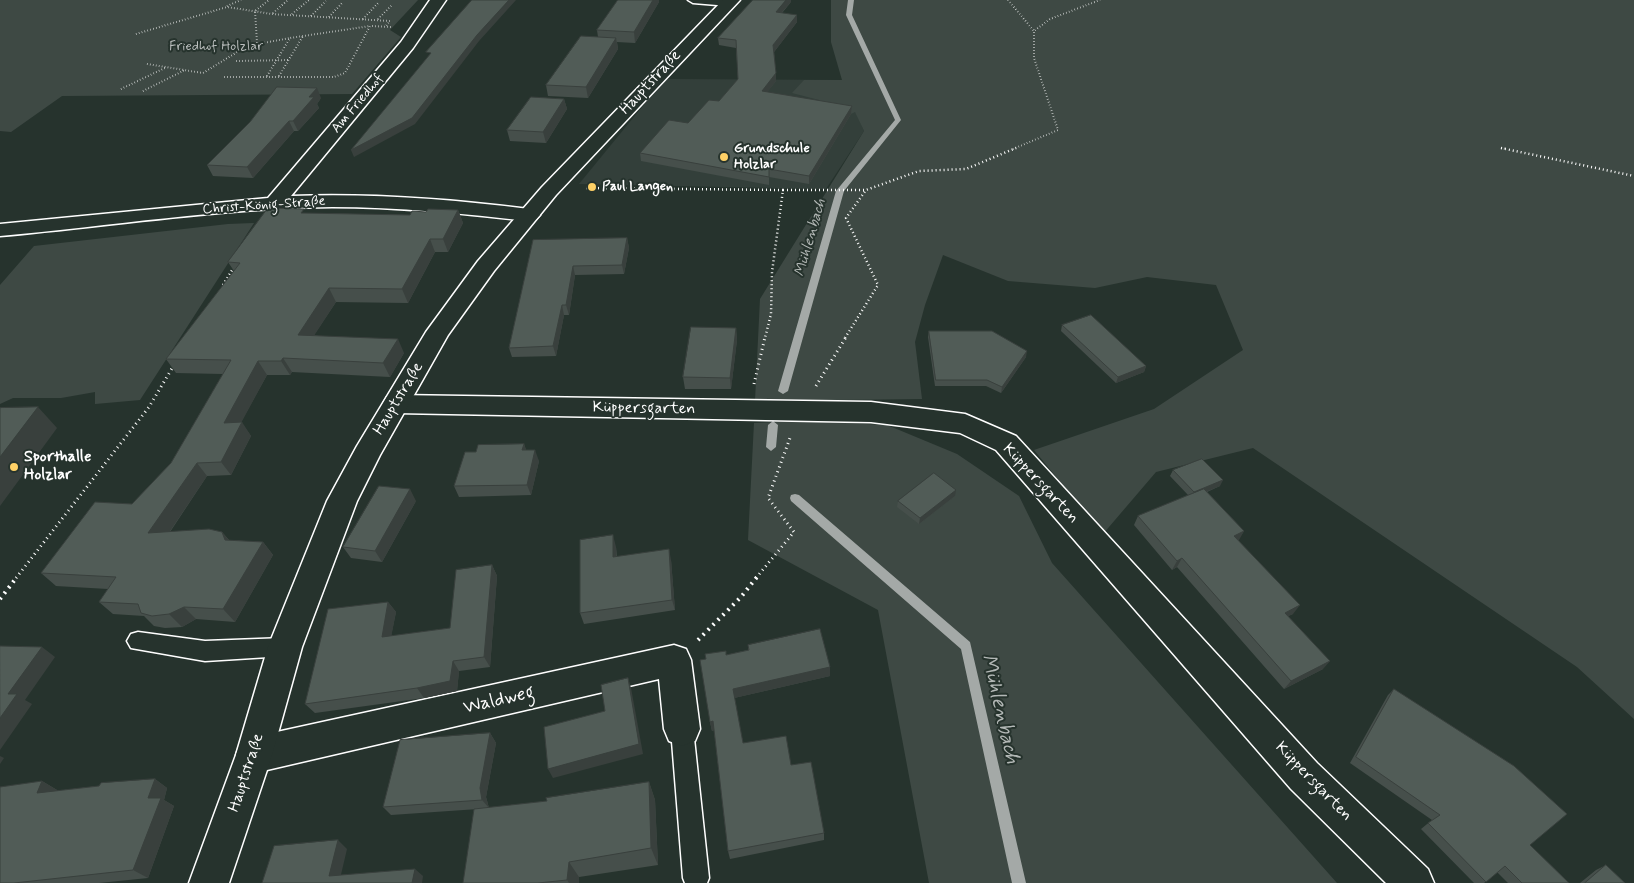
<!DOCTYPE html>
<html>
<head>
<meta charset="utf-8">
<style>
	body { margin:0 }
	canvas { display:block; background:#26332d }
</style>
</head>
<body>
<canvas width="1634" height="883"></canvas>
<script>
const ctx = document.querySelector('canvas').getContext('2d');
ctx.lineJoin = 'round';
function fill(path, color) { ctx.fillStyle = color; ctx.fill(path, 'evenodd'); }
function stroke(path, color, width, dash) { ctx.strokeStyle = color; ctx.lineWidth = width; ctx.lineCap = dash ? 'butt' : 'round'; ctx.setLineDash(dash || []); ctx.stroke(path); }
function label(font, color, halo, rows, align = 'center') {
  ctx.font = font + ' Mynerve,sans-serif'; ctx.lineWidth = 4; ctx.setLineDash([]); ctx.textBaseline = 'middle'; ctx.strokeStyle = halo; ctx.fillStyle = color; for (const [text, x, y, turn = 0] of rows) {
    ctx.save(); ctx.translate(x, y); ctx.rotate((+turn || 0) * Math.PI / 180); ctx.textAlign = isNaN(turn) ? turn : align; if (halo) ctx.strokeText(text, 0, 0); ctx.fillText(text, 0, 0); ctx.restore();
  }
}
const built = new Path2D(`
	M665 79 842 80 864 131 826 189 579 184Z`);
const green = new Path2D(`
	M0 0H418L390 30 401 37 352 94 62 96 11 132 0 131Z
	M831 0H1634V719L1577 667 1253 448 1156 472 1103 534 1034 450 1154 409 1243 350 1216 285 1147 277 1095 288 1008 281 943 255 925 305 915 342 922 399 755 401 760 299 864 131 855 112 851 114 819 100 792 93 804 80H842L831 42Z
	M254 223 140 400 95 404V392L61 398H13L0 404V285L34 246 228 224Z
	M805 421 887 425 957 454 1019 496 1052 563 1337 883H929L878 610 748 540 754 423Z`);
const stream = new Path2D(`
	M848 0H854L852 15 901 120 844 191 788 391 783 394 778 391 836 191 895 120 846 15Z
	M773 421 778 425 776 447 771 451 766 447 768 425Z
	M795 494 799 495 970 642 1026 883H1012L961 649 791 501 790 498 791 495Z`);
const pathFar3 = new Path2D(`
	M1008 0 1034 31
	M227 6 241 0
	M273 13 288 0
	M292 14 309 0
	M311 16 326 1
	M329 17 343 2
	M363 19 379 2
	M378 19 392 5
	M136 34 227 7 272 14 390 21 385 27
	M257 43 255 11 269 0
	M236 61 289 60
	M147 64 203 73 247 46 290 38
	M267 76 290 38 370 26
	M279 76 303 36
	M224 77H334L345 73 370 26 392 27
	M121 89 167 67
	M143 91 185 70
	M1501 148 1506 149
	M1013 149 1058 130 1034 58V31L1050 19 1100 0`);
const pathFar2 = new Path2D(`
	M1501 148 1634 176
	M586 188 783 190 772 272 771 314 765 338
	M783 190H866
	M223 285 234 267
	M845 338 878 285 846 218 866 190 919 171 966 169 1016 148`);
const pathFar1 = new Path2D(`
	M754 384 765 337
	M816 386 846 337
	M16 578 149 407 174 365
	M756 578 794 532 768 498 790 438`);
const path = new Path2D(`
	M0 599 17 577
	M698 640 741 597 757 577`);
const service = new Path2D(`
	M688 0H728L734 3 729 6 693 3Z
	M138 632 205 641 285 638 292 640 296 647 292 654 285 656 205 661 131 648 127 641 131 634Z
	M682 718 690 721 693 729 709 878 707 883H685L683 878 671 729 674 721Z`);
const minor = new Path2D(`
	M430 0H446L413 48 291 196C371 193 450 199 529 209L536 211 540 215 536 219 529 221C464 214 398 207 332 207 222 208 111 226 0 236V224L268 198 401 42Z
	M396 395 871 402 965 414 1016 436 1317 763 1428 869 1434 883H1386L1291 789 996 450 960 433 871 422 396 413 387 411 383 404 387 397Z
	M674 645 686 649 691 660 700 729 695 741 682 746 669 741 664 729 659 679 254 773 241 768 236 755 241 742 254 737Z`);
const secondary = new Path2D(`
	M723 0H740L556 195 494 271 448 335 380 455 357 501 302 647 272 755 229 883H189L236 755 268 647 327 501 357 446 426 332 478 261 542 187Z`);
const wall = new Path2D(`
	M618 0H659V2L635 43 617 42 618 49 588 98 548 96 546 85 598 37 597 30Z
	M791 2 782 13 797 22 774 52 776 81 767 92 852 106 851 114 809 184 769 177V185L641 161 640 153 688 123 719 101 738 79 736 48 719 45 718 38Z
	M321 98 317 104 319 108 298 131H294L253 178 213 176 207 165Z
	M564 99 567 109 546 143 510 141 507 130Z
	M458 210 463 223 448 252H435L408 303 336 302 314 335 404 353 390 377 292 372 290 375H267L241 422 251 436 231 475 207 476 170 532H222L229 540 263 542 273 555 235 622 196 619 182 627 165 628 154 626 144 616 113 614 99 602 108 589 56 586 41 573 132 504 171 463 223 374 176 373 166 359 234 271 228 262 305 213 410 215 426 212Z
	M627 238 629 248 624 274 575 275 569 315H564L556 356 512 357 509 348 533 240Z
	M1062 325 1146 366 1144 372 1116 383 1061 331Z
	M736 328 737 340 731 389H685L683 377Z
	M929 331 1026 357 1001 393 986 386H935L928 337Z
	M524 444 526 450 539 461 531 495 459 497 454 486 476 452Z
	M1173 470 1220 486 1207 492 1244 531 1238 540 1293 614 1288 616 1323 669 1284 689 1177 567 1172 570 1134 525 1138 516 1188 495 1170 476Z
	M955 496 919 524 897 507 898 501Z
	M416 501 382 562 351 558 343 547Z
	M616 547 617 557 671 560 675 610 584 624 580 613Z
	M492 565 497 576 490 667 459 671 457 691 424 698 315 713 305 704 388 602 396 612 391 636 450 628Z
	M748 645 830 676 734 698 743 743 791 765 824 833V840L730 859 728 851 714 730 712 731 710 722 726 655 748 650Z
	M1394 689 1530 845 1569 883H1508L1497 872 1484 883H1474L1421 829 1432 820 1350 763 1388 695Z
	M490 733 496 743 486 797 489 808 547 801 649 782 655 800 658 865 579 877V883H463L478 809 391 815 383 807Z
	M155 779 167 788 164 800 174 806 148 878 99 883H0L42 781 57 790 56 791Z
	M1606 865 1625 883H1580L1596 870Z`);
const shadedWall = new Path2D(`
	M509 0H516L479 41 415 124 354 157 351 150 477 35Z
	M653 0H659V2L635 43 634 32Z
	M786 0H791V2L776 19V12Z
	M797 15V22L774 52 773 45Z
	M616 38 618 49 588 98 586 87Z
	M776 73V81L762 99V91Z
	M317 88 321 98 317 104 319 108 298 131 293 121 309 97Z
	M564 99 567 109 546 143 543 132Z
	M852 106 851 114 809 184V176Z
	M289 121 294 131 253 178 247 167Z
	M458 210 463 223 448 252 443 239Z
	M627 238 629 248 624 274 622 265Z
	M430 239 435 252 408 303 402 289Z
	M573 266 575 275 569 315 566 305Z
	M329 288 336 302 306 348 298 335Z
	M562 305 564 315 556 356 553 346Z
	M736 328 737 340 731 389 730 378Z
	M398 339 404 353 390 377 383 363Z
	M1027 351 1026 357 1001 393 1002 387Z
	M283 358 292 372 290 375 281 361Z
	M258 361 267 375 234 436 224 423Z
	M1146 366 1144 372 1116 383 1118 377Z
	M38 407 57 428 0 506V457Z
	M242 422 251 436 231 475 221 462Z
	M524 444 528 455 522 450Z
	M535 450 539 461 531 495 527 485Z
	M197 463 207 476 160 546 148 533Z
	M1223 480 1220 486 1191 498 1194 492Z
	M410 489 416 501 382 562 375 551Z
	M956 490 955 496 919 524 920 518Z
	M1244 531 1239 540 1229 545 1234 536Z
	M222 532 233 545 225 540Z
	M613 535 616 547 617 568 613 557Z
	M263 542 273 555 235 622 223 609Z
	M669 549 671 560 675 610 672 600Z
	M1182 558 1177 567 1172 570 1177 561Z
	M492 565 497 576 490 667 484 657Z
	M388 602 396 612 389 648 382 637Z
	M1300 605 1293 614 1278 621 1285 613Z
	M184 607 196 619 182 627 169 614Z
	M42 647 55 657 25 700 32 704 0 750V718L8 694Z
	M453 661 459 671 457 691 424 698 417 688Z
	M1330 661 1323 669 1284 689 1291 681Z
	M830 667V676L734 698 733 689Z
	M628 678 631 688 643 754 553 778 548 769 639 744Z
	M713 721 715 730 712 731 710 722Z
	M490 733 496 743 486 797 489 808 482 800 480 788Z
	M0 756 4 758 0 764Z
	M155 779 167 788 164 800 174 806 148 878 133 870 148 798Z
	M42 781 57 790 52 802 37 793Z
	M649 782 655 800 658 865 651 848Z
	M338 840 347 849 339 883 329 876Z
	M569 862 579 877V883H569L567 880Z
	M415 869 423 876 422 883H412Z`);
const building = new Path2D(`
	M472 0H509L477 35 412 118 351 150 431 53 426 52Z
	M618 0H653L634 32 597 30Z
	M753 0H786L776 12 797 15 773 45 776 73 762 91 852 106 809 176 769 169V177L640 153 669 120 688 123 709 100 719 101 738 79 736 40 718 38Z
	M581 36 616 38 586 87 546 85Z
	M277 87 317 88 309 97H314L293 121H289L247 167 207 165 250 122Z
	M531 97 564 99 543 132 507 130Z
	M268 208 304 209 301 213 410 215 412 211 426 212 428 209 458 210 443 239H430L402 289 329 288 298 335 398 339 383 363 283 358 281 361H258L224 423 242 422 221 462 197 463 148 533 209 529 222 532 225 540 263 542 223 609 184 607 169 614 152 616 141 613 138 604 99 602 116 577 41 573 95 502 132 504 171 463 231 360 166 359 240 263 228 262Z
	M627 238 622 265 573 266 566 305H562L553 346 509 348 533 240Z
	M1091 315 1146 366 1118 377 1062 325Z
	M691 327 736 328 730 378 683 377Z
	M929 331H992L1027 351 1002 387 987 380H936Z
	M38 407 0 457V408Z
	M524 444 522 450H535L527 485 454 486 465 452H476L478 445Z
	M1202 459 1223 480 1194 492 1173 470Z
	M934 473 956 490 920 518 898 501Z
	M379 486 410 489 375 551 343 547Z
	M1204 489 1244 531 1234 536 1300 605 1285 613 1330 661 1291 681 1182 558 1177 561 1138 516Z
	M613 535V557L669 549 672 600 580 613V540Z
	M492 565 484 657 453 661 450 681 417 688 305 704 328 609 388 602 382 637 450 628 456 570Z
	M820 629 830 667 733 689 743 743 786 736 791 765 811 762 824 833 728 851 713 721 710 722 700 660 706 659 705 654 726 651V655L749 650 748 645Z
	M0 646 42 647 8 694H17L0 718Z
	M628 678 639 744 548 769 544 727 605 711 601 685Z
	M1394 689 1514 766 1567 814 1530 845 1569 883H1522L1505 866 1486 882 1428 823 1440 815 1356 757Z
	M490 733 480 788 482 800 383 807 400 740Z
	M155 779 148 798H161L133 870 14 883H0V787L42 781 37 793 99 786 101 783Z
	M649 782 651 848 569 862 567 880 538 883H463L474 809 547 801 546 798Z
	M338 840 329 876 415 869 412 883H262L274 846Z
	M1606 865 1625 883H1585Z`);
const markers = [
	[724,157,5,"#ffd166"],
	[592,187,5,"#ffd166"],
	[14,467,5,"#ffd166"]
];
const farParknames = [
	["Friedhof Holzlar",216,47]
];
const farStreetnames = [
	["Am Friedhof",358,104,-50],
	["Christ-König-Straße",264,206,-4]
];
const farPoinames = [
	["Grundschule",734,149],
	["Holzlar",734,165],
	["Paul Langen",602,187]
];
const farWaternames = [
	["Mühlenbach",811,238,-74]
];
const streetNames = [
	["Hauptstraße",651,83,-47],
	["Hauptstraße",399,399,-59],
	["Küppersgarten",644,409,1],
	["Küppersgarten",1040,484,47],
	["Hauptstraße",247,773,-72],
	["Küppersgarten",1313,782,46]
];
const poiNames = [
	["Sporthalle",24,458],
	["Holzlar",24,476]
];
const nearStreetnames = [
	["Waldweg",499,701,-13]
];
const nearWaternames = [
	["Mühlenbach",999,709,77]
];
fill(built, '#333f3a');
fill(green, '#3e4944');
fill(stream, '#a4a9a7');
stroke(service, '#fff', 3);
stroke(minor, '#fff', 3);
stroke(secondary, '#fff', 3);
stroke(pathFar3, '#fff', 2, [0.5, 2.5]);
stroke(pathFar2, '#fff', 2.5, [1, 3]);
stroke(pathFar1, '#fff', 3, [1, 4]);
stroke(path, '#fff', 4, [2, 5]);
fill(service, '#26332d');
fill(minor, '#26332d');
fill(secondary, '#26332d');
fill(wall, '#464f4b');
fill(shadedWall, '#39403d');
fill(building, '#515c57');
stroke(building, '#39403d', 1);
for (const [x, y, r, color] of markers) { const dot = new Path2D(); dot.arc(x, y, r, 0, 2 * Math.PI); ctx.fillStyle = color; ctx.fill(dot); stroke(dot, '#26332d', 2); }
label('14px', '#bbbfbe', '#26332d', farParknames);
label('14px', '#fff', '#26332d', farStreetnames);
label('bold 14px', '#fff', '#26332d', farPoinames, 'left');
label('italic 15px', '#b3b8b6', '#26332d', farWaternames);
label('16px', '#fff', '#26332d', streetNames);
label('bold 16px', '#fff', '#26332d', poiNames, 'left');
label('19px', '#fff', '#26332d', nearStreetnames);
label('italic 21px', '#b3b8b6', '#26332d', nearWaternames);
</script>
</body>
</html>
